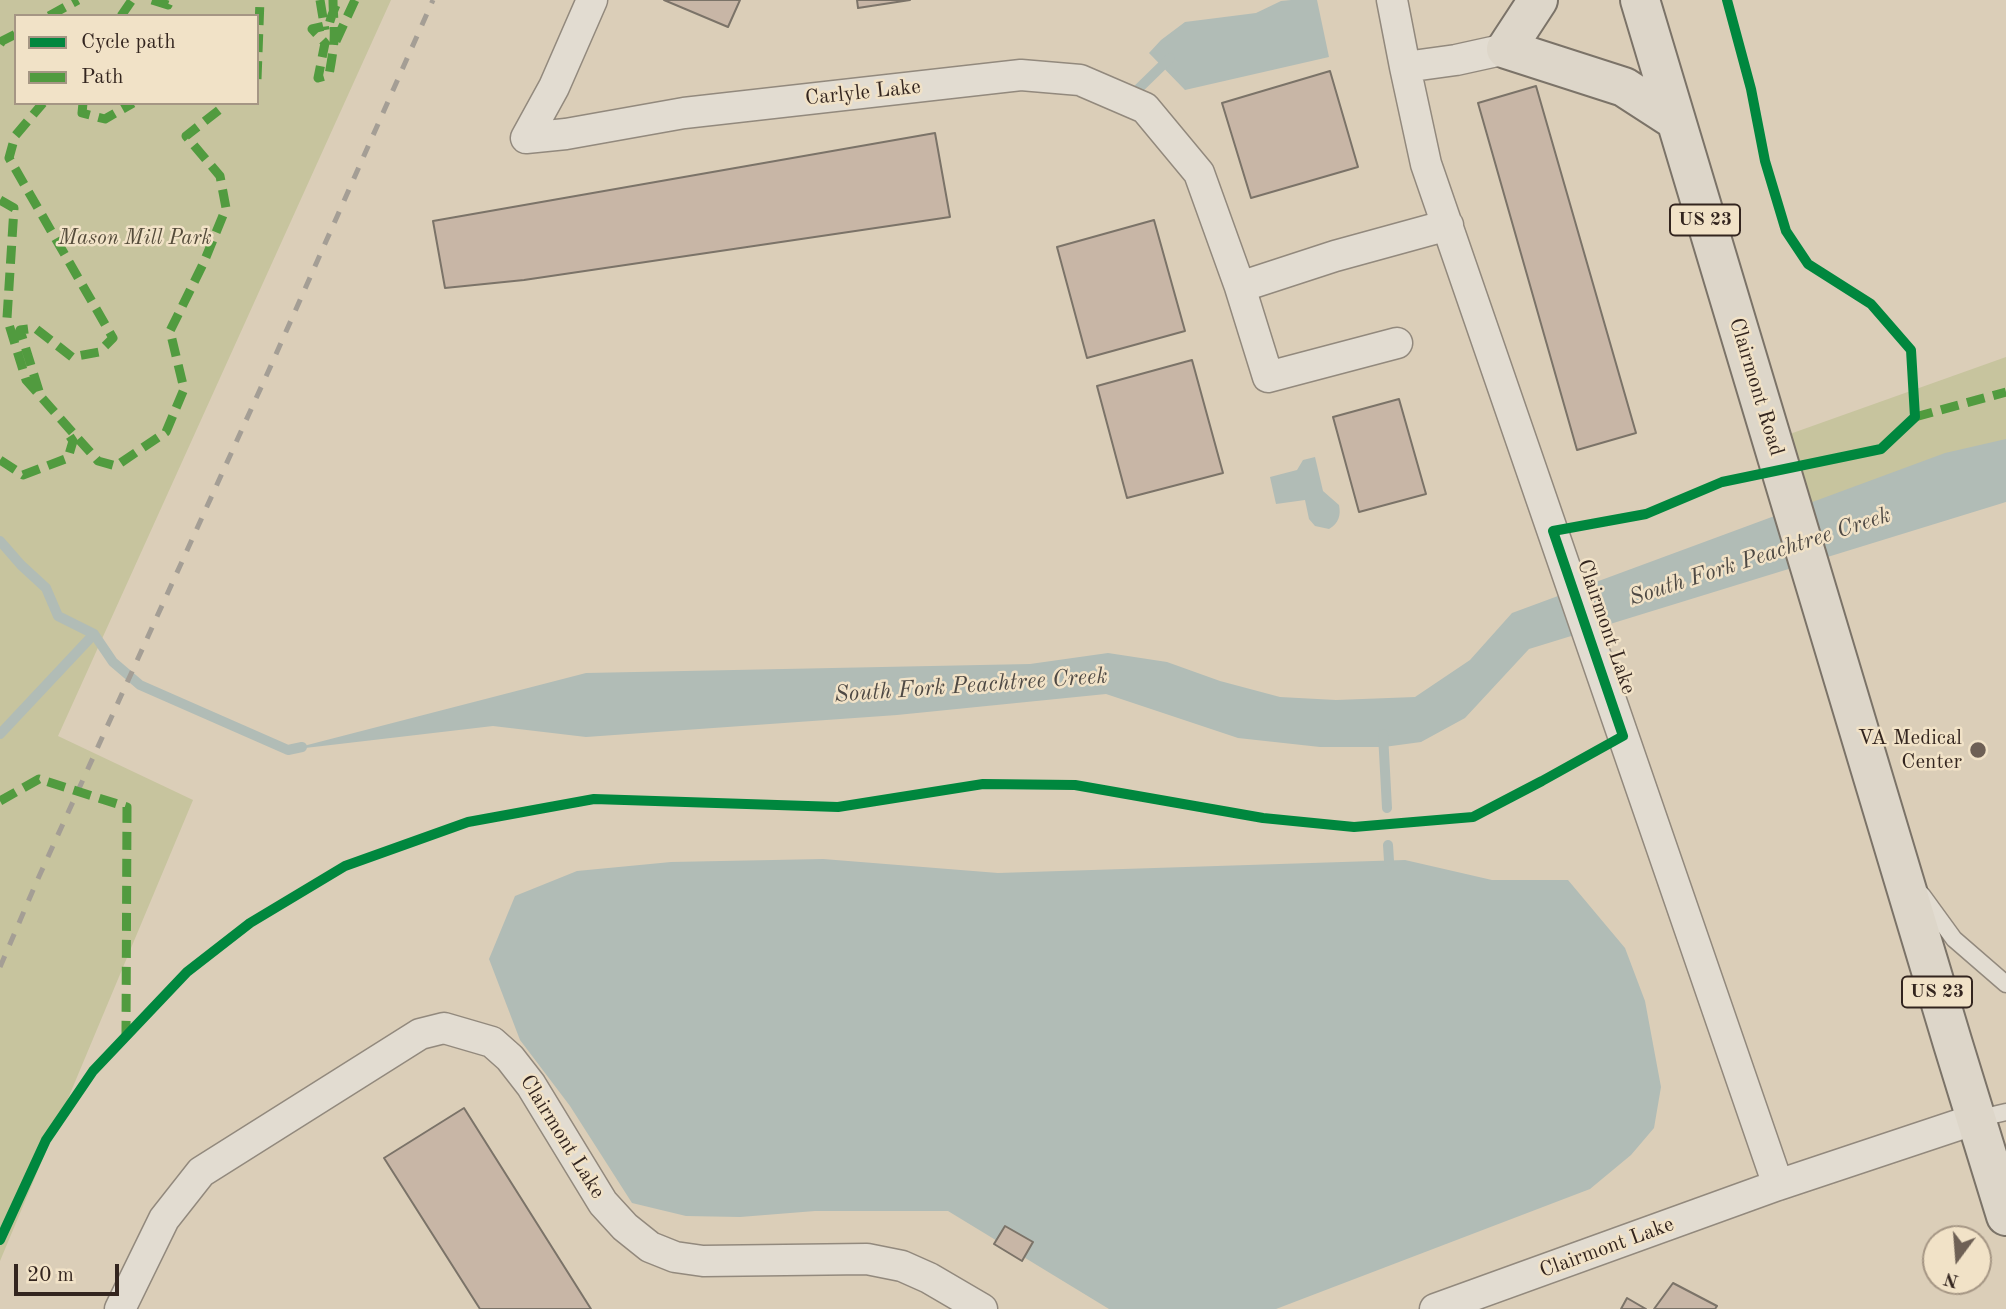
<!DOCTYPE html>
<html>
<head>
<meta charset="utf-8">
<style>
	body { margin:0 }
	#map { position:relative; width:2006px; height:1309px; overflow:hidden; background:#dbceb8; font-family:"Old Standard TT",serif }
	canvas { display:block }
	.legend { position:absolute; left:14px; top:14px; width:245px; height:91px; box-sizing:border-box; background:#f1e2c7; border:2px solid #a59684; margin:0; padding:9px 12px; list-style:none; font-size:21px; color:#33251f }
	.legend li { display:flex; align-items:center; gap:14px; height:35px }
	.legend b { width:35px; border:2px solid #a59684 }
	.north { position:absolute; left:1922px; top:1225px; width:70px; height:70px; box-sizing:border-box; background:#f1e2c7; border:2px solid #a59684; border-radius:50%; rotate:196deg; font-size:19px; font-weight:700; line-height:28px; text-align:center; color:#33251f }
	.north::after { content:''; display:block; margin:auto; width:24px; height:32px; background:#6e6055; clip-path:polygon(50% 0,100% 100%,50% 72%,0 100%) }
	.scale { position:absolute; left:14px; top:1264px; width:105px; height:32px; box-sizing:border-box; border:4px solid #33251f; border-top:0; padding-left:9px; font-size:21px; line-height:24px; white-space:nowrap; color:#33251f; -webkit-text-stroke:5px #f1e2c7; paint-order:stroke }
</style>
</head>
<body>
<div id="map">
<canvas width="2006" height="1309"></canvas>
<ul class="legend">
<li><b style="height:9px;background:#00873e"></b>Cycle path</li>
<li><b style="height:9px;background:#519b3f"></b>Path</li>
</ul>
<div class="north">N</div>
<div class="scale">20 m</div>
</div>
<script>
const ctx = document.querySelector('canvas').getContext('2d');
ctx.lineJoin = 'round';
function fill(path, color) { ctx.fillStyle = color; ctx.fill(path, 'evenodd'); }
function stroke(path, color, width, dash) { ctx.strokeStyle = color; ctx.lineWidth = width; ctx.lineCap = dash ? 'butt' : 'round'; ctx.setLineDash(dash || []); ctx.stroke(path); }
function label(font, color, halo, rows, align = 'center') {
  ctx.font = font + ' "Old Standard TT",serif'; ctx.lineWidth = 5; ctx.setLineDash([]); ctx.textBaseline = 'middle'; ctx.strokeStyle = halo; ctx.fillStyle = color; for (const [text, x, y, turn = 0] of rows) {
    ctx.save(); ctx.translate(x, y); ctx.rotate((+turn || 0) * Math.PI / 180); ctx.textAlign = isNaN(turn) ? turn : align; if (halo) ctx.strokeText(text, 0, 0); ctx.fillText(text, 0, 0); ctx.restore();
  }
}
const green = new Path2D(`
	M0 0H391L58 736 193 800 0 1261ZM16 16H257V103H16Z
	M2006 357V478L1804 542 1773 440Z`);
const water = new Path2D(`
	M1291 0H1317L1329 57 1185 90 1149 53 1161 40 1185 22 1256 13 1281 1Z
	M2006 439V502L1529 649 1465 718 1421 742 1384 747H1320L1238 738 1106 694 897 715 586 737 493 726 288 750 586 673 1030 664 1108 653 1167 662 1220 681 1280 697 1336 700 1415 697 1470 660 1512 613 1945 453Z
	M1315 457 1323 491 1339 505C1341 515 1339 523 1329 529L1315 526 1309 519 1305 500 1276 504 1270 477 1297 470 1303 460Z
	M823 859 998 873 1405 860 1492 880H1568L1625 948 1645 1001 1661 1087 1654 1128 1631 1155 1590 1189 1276 1309H1109L948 1211H815L740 1217 686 1216 632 1203 570 1106 520 1040 489 959 515 896 577 871 671 862Z`);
const stream = new Path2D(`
	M1129 98 1170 58
	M0 541 21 565 46 588 58 616 94 634
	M94 634 113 662 140 685 288 750 302 747
	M0 734 94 634
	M1383 734 1387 808
	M1388 845 1389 861`);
const building = new Path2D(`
	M664 0H740L728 27Z
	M857 0H910L858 8Z
	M1330 71 1358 167 1251 198 1222 103Z
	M1536 86 1636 433 1577 450 1478 103Z
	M935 133 950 217 524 280 445 288 433 221Z
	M1154 220 1185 331 1087 358 1057 247Z
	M1192 360 1223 473 1127 498 1097 386Z
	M1399 399 1426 494 1359 512 1333 417Z
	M464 1108 591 1309H480L384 1158Z
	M1005 1226 1033 1242 1022 1261 994 1244Z
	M1673 1283 1717 1306 1715 1309H1654Z
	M1627 1298 1646 1309H1621Z`);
const service = new Path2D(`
	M1922 895 1954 939 2006 984
	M1976 1119 2006 1112`);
const minor = new Path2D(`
	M592 0 554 87 526 138 566 134 684 113 1021 75 1080 80 1145 108 1199 173 1240 287 1335 256 1448 225
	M1392 0 1405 67 1456 60 1506 49
	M1405 67 1426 164 1778 1185
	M1240 287 1268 377 1397 343
	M120 1309 164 1219 201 1172 420 1034 444 1028 492 1042 510 1058 531 1085 603 1203 625 1227 650 1247 675 1257 703 1261 867 1259 902 1266 929 1278 982 1309
	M1435 1309 1778 1185 1976 1119`);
const primary = new Path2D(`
	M1538 0 1506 49 1624 87 1675 120
	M1640 0 1953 1044 2006 1216`);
const rail = new Path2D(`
	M0 967 37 881 273 361 433 0`);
const quiet = new Path2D(`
	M152 0 168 5 170 0
	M320 0 325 30
	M333 0C333 13 335 27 334 41 333 52 331 64 329 75L318 78 325 43 312 29 329 25C331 16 335 8 338 0
	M49 16 78 0
	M121 16 132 0
	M336 41 355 0
	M0 44 2 41 16 34
	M257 79 260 0
	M83 103 82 113 105 119 133 103
	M0 200 14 208 7 318 26 380 98 461 116 466 166 432 184 389 170 331 204 262 226 208 220 176 186 136 219 110V103
	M39 391 20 330 35 328 72 357 99 352 113 338 9 158 15 136 43 103
	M1915 417 2006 392
	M0 460 23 475 68 458 73 441 67 432
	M0 801 39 779 127 807 126 1036`);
const cycleway = new Path2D(`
	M0 1240 46 1140 93 1071 187 972 250 923 345 866 468 822 594 799 838 807 983 784 1075 785 1263 818 1354 827 1473 817 1542 781 1623 736 1553 531 1646 514 1722 482 1881 449 1915 417 1911 350 1871 304 1808 264 1786 231 1765 161 1751 89 1727 0`);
const markers = [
	[1978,750,9,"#6e6055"]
];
const shields = [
	[1705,220,70],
	[1937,992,70]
];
const shieldNames = [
	["US 23",1705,220],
	["US 23",1937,992]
];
const streetNames = [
	["Carlyle Lake",863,93,-6],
	["Clairmont Road",1756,387,73],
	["Clairmont Lake",1606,627,71],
	["Clairmont Lake",562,1137,58],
	["Clairmont Lake",1607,1248,-20]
];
const parkNames = [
	["Mason Mill Park",135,238]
];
const poiNames = [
	["VA Medical",1962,738],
	["Center",1962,762]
];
const waterNames = [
	["South Fork Peachtree Creek",1760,557,-18],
	["South Fork Peachtree Creek",971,686,-4]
];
fill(green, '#c7c49e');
fill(water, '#b1bcb6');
stroke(stream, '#b1bcb6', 10);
fill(building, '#c8b6a6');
stroke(building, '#7b7368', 2);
stroke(service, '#92897d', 19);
stroke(minor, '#92897d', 33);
stroke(primary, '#7b7368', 42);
stroke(service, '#e2dcd1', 16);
stroke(minor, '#e2dcd1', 30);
stroke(primary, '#ddd6c9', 38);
stroke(rail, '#a49e95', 5, [12, 12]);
stroke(quiet, '#519b3f', 9, [18, 9]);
stroke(cycleway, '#00873e', 10);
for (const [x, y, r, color] of markers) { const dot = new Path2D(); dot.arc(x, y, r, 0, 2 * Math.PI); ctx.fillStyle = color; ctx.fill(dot); stroke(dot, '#f1e2c7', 2.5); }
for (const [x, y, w] of shields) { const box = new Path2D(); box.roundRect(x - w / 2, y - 15.5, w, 31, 5); ctx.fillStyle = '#f1e2c7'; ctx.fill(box); stroke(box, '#33251f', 2); }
label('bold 19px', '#33251f', null, shieldNames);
label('21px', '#33251f', '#f1e2c7', streetNames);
label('italic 21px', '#544b3a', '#f1e2c7', parkNames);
label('21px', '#33251f', '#f1e2c7', poiNames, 'right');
label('italic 23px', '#4e4944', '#f1e2c7', waterNames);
</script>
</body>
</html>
